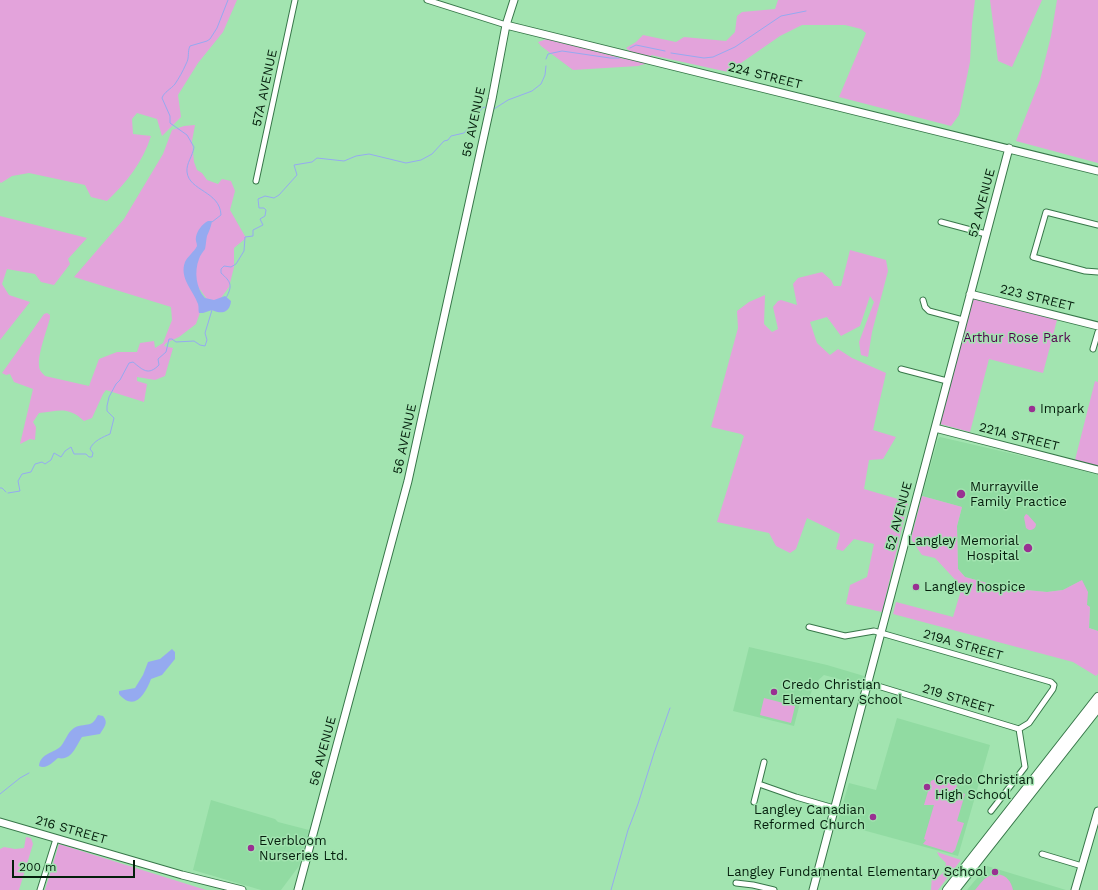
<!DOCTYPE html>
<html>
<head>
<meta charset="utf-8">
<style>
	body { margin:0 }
	#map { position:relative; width:1098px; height:890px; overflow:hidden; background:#a2e4b0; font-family:"Work Sans",sans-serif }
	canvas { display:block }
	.scale { position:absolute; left:12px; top:860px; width:123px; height:18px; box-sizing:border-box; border:2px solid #041e0c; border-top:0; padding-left:5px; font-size:12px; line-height:14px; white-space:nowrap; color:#041e0c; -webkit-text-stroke:3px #a2e4b0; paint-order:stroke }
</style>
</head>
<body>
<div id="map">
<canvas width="1098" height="890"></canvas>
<div class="scale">200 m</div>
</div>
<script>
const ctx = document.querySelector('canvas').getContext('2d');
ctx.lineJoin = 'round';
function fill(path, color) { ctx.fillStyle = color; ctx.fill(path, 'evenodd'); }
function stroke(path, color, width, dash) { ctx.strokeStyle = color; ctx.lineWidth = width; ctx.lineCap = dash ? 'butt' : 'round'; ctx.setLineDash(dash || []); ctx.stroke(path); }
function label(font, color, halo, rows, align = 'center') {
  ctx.font = font + ' "Work Sans",sans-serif'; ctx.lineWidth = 3; ctx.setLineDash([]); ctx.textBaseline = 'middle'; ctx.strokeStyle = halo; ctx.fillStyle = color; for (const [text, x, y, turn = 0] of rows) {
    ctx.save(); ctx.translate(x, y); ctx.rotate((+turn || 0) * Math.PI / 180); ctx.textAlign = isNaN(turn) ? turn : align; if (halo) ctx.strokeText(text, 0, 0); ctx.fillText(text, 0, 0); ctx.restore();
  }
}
const built = new Path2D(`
	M940 437 1057 464 1098 475V631L1089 628 1090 607 1087 605V592L1081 581 1063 590 1047 592 1005 588 965 577 958 569 957 526 962 507 922 496 938 439Z
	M749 647 827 665 864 676 861 685 824 675 814 684 809 699 800 703 794 726 733 711Z
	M897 718 990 745 958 856 837 823 849 783 876 790Z
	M211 800 275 819 278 822 309 830 299 866 281 890H261L193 870Z
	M987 866 1066 890H967Z`);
const green = new Path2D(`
	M0 0H237L223 32 198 63 178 95 181 117 162 136 157 119 137 113 132 119 133 134 151 136C143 162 126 183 107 201L91 197 85 185 29 173 12 176 1 183 0 182Z
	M778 0H975L972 24 970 62 959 115 951 126 839 97 866 33 861 29 845 25H802L780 36 728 72 651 55 652 62 638 66 573 70 541 46 538 42 550 38 624 59 634 55 626 48 636 42 643 35 676 42 684 37 726 41 735 32 737 16 742 12 775 9Z
	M990 0H1042L1012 67 998 61Z
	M1057 0H1098V163L1016 141 1040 80 1051 36Z
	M195 125 192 141 194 162 197 170 202 173 207 180 218 184 222 179 231 181 235 191 230 210 246 238 234 248V267L229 287 218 302H209L199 288 203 304 196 324 179 337 166 343 164 346 173 348 165 376 155 380 137 377V381L147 384 144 402 106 390 103 394 92 418 84 421C68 406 59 411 39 413L33 422 36 427 35 440 30 439 20 444 33 389 14 382 10 374 6 375 2 373 44 314 47 313 50 315V318C47 330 38 353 39 365 39 370 41 372 45 376L89 386 99 359 117 352H137L140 343 154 341 155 348 163 343 172 320 171 307 74 277 124 219 163 154 172 130 184 126Z
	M0 216 87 238 68 259 70 264 54 285 41 282 35 274 7 269 2 284 9 295 30 302 0 340Z
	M850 250 886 260 888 271 872 332 868 357 861 355 859 342 874 302 870 296 860 326 841 336 827 317 810 322 817 343 830 355 838 349 852 358 886 373 873 430 896 437 883 459 869 460 864 489 908 502 882 612 846 604 850 585 867 577 874 544 854 539 843 551 836 549 840 534 807 518 796 549 790 553 776 546 769 533 717 522 744 436 741 434 711 427 738 328 737 311 749 302 765 295 764 324 772 332 778 329 773 307 778 301 781 300 797 305 793 284 798 278 822 272 831 280 834 286H841Z
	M973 298 1057 320 1043 373 989 359 970 432 940 424Z
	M1095 381 1098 382V467L1075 460Z
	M922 496 962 507 957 526 958 569 965 577 1005 588 1047 592 1063 590 1082 580 1088 592 1087 605 1090 607 1089 628 1098 631V674L1096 676 1073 662 893 614 896 602 953 617 962 587 935 558 922 555 911 539Z
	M1026 514 1028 515 1036 524C1036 528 1033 530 1029 530L1026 528 1024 517Z
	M764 698 795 706 791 723 760 715Z
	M935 779 957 785 955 791 965 794 957 821 964 823 955 850 952 853 923 844 926 840 924 839 934 805H924L931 781Z
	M26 837 31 838 33 844 19 890H0V849L4 847 15 849 24 848Z
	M59 844 206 890H45Z
	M937 852 961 860 938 890H931L932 875 938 877 944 872 946 863 939 856Z
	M998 874C1007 876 1011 881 1013 890H975C983 881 985 875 998 874Z`);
const water = new Path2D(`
	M208 221H212C211 227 209 231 207 236 206 240 206 245 205 249 203 252 200 255 199 259 194 271 196 289 205 298L214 300 225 296 231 301C230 312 222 315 212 310L203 313H199C198 310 199 307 198 304 193 290 179 278 185 262 188 256 194 252 197 246 197 243 195 240 196 237 197 231 202 224 208 221Z
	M172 649 175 652V659L162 675 151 679C145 695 134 712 119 694V691L135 688 143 675 148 662 160 659Z
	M98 715 103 716C109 723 104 727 100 734L82 737C76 746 72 761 58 758 53 762 46 770 39 766 40 753 55 753 61 746 66 740 67 733 74 728 80 724 87 726 92 723 95 721 96 718 98 715Z`);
const stream = new Path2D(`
	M630 48 636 45 665 51
	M671 53 704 58 713 57 735 47 781 16 806 11
	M546 59 548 54 562 51 610 58H619
	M494 109 508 100 532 91 541 84 545 75 546 66
	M212 222 221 215C220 191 189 191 187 172 186 163 193 156 194 147L187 135 170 123V116L162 98C164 92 171 89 175 84 179 78 183 71 186 64 190 57 187 52 190 46L207 41 210 39 217 28 228 0
	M226 298C233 285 231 282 221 273V269L224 266 231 267 236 264 244 251 245 237 253 236V230L263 225 260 219 265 216 266 210 264 208H259L258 199 265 196 274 198 279 195 297 175 294 165 312 162 317 158 344 161 356 156 369 154 406 163 421 160 432 154 444 141 448 140 451 136 464 133 475 120 482 108 485 107
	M0 488H2L6 492
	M8 493 20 491 18 481 22 474 31 472 35 464 42 462 45 464 51 460 54 453 61 457 65 451 71 447 74 454H86L89 457H92L93 453 90 449C93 441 103 437 110 434L114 418 107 411V406L109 397 116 384 120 380 129 363 133 362C143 370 148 376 159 365L158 359 166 352 169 339H172L176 342 194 341 200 345 205 346 207 340 205 333 212 310
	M0 794 20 778 29 773
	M611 890 628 830 638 804 654 753 670 708`);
const street = new Path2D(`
	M427 0 506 25
	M256 181 295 0
	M941 222 986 234
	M1098 225 1046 212 1033 257 1085 271 1098 272
	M923 300 925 307 929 311 963 320
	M1093 349 1098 332
	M901 369 947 381
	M809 627 845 636 874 631 1051 682 1054 685 1053 689 1029 723 1019 729
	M868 683 1019 729
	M759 784 796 797 834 808
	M754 802 764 762
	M991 811 1025 767 1019 729
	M1042 854 1082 866
	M736 883 753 885 774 890
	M40 890 56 839`);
const secondary = new Path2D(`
	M506 25 1098 171
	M970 294 1098 326
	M935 428 1098 470
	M0 822 182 875 242 890
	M298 890 408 481 492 99 506 25 514 0
	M813 890 1009 148
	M1075 890 1098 811`);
const primary = new Path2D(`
	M947 890 1098 697
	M955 890 1098 708`);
const markers = [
	[1032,409,4,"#993092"],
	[961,494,5,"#993092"],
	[1028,548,5,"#993092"],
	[916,587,4,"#993092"],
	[774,692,4,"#993092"],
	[927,787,4,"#993092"],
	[873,817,4,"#993092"],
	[251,848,4,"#993092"],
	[995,872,4,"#993092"]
];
const streetNames = [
	["224 STREET",765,76,14],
	["57A AVENUE",265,88,-78],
	["56 AVENUE",474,122,-78],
	["52 AVENUE",982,203,-75],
	["223 STREET",1037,298,14],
	["221A STREET",1019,437,14],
	["56 AVENUE",405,439,-78],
	["52 AVENUE",899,516,-75],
	["219A STREET",963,645,16],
	["219 STREET",958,699,17],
	["56 AVENUE",323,751,-75],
	["216 STREET",71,830,16]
];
const parkNames = [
	["Arthur Rose Park",1017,338]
];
const poiNames = [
	["Impark",1040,409],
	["Murrayville",970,487],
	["Family Practice",970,502],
	["Langley Memorial",1019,541,"right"],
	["Hospital",1019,556,"right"],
	["Langley hospice",924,587],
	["Credo Christian",782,685],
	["Elementary School",782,700],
	["Credo Christian",935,780],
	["High School",935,795],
	["Langley Canadian",865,810,"right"],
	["Reformed Church",865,825,"right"],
	["Everbloom",259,841],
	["Nurseries Ltd.",259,856],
	["Langley Fundamental Elementary School",987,872,"right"]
];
fill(built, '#91dba2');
fill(green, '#e3a3db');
fill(water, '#95aaf0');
stroke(stream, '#95aaf0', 1);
stroke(street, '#377749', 7);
stroke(secondary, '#377749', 9);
stroke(primary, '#377749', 10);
stroke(street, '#fff', 5);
stroke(secondary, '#fff', 7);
stroke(primary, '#fff', 8);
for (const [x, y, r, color] of markers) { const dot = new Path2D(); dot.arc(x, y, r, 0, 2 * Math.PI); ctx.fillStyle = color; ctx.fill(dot); stroke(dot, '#a2e4b0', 1.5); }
label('13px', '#041e0c', '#a2e4b0', streetNames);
label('13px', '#52034e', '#a2e4b0', parkNames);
label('13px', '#041e0c', '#a2e4b0', poiNames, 'left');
</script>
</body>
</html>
